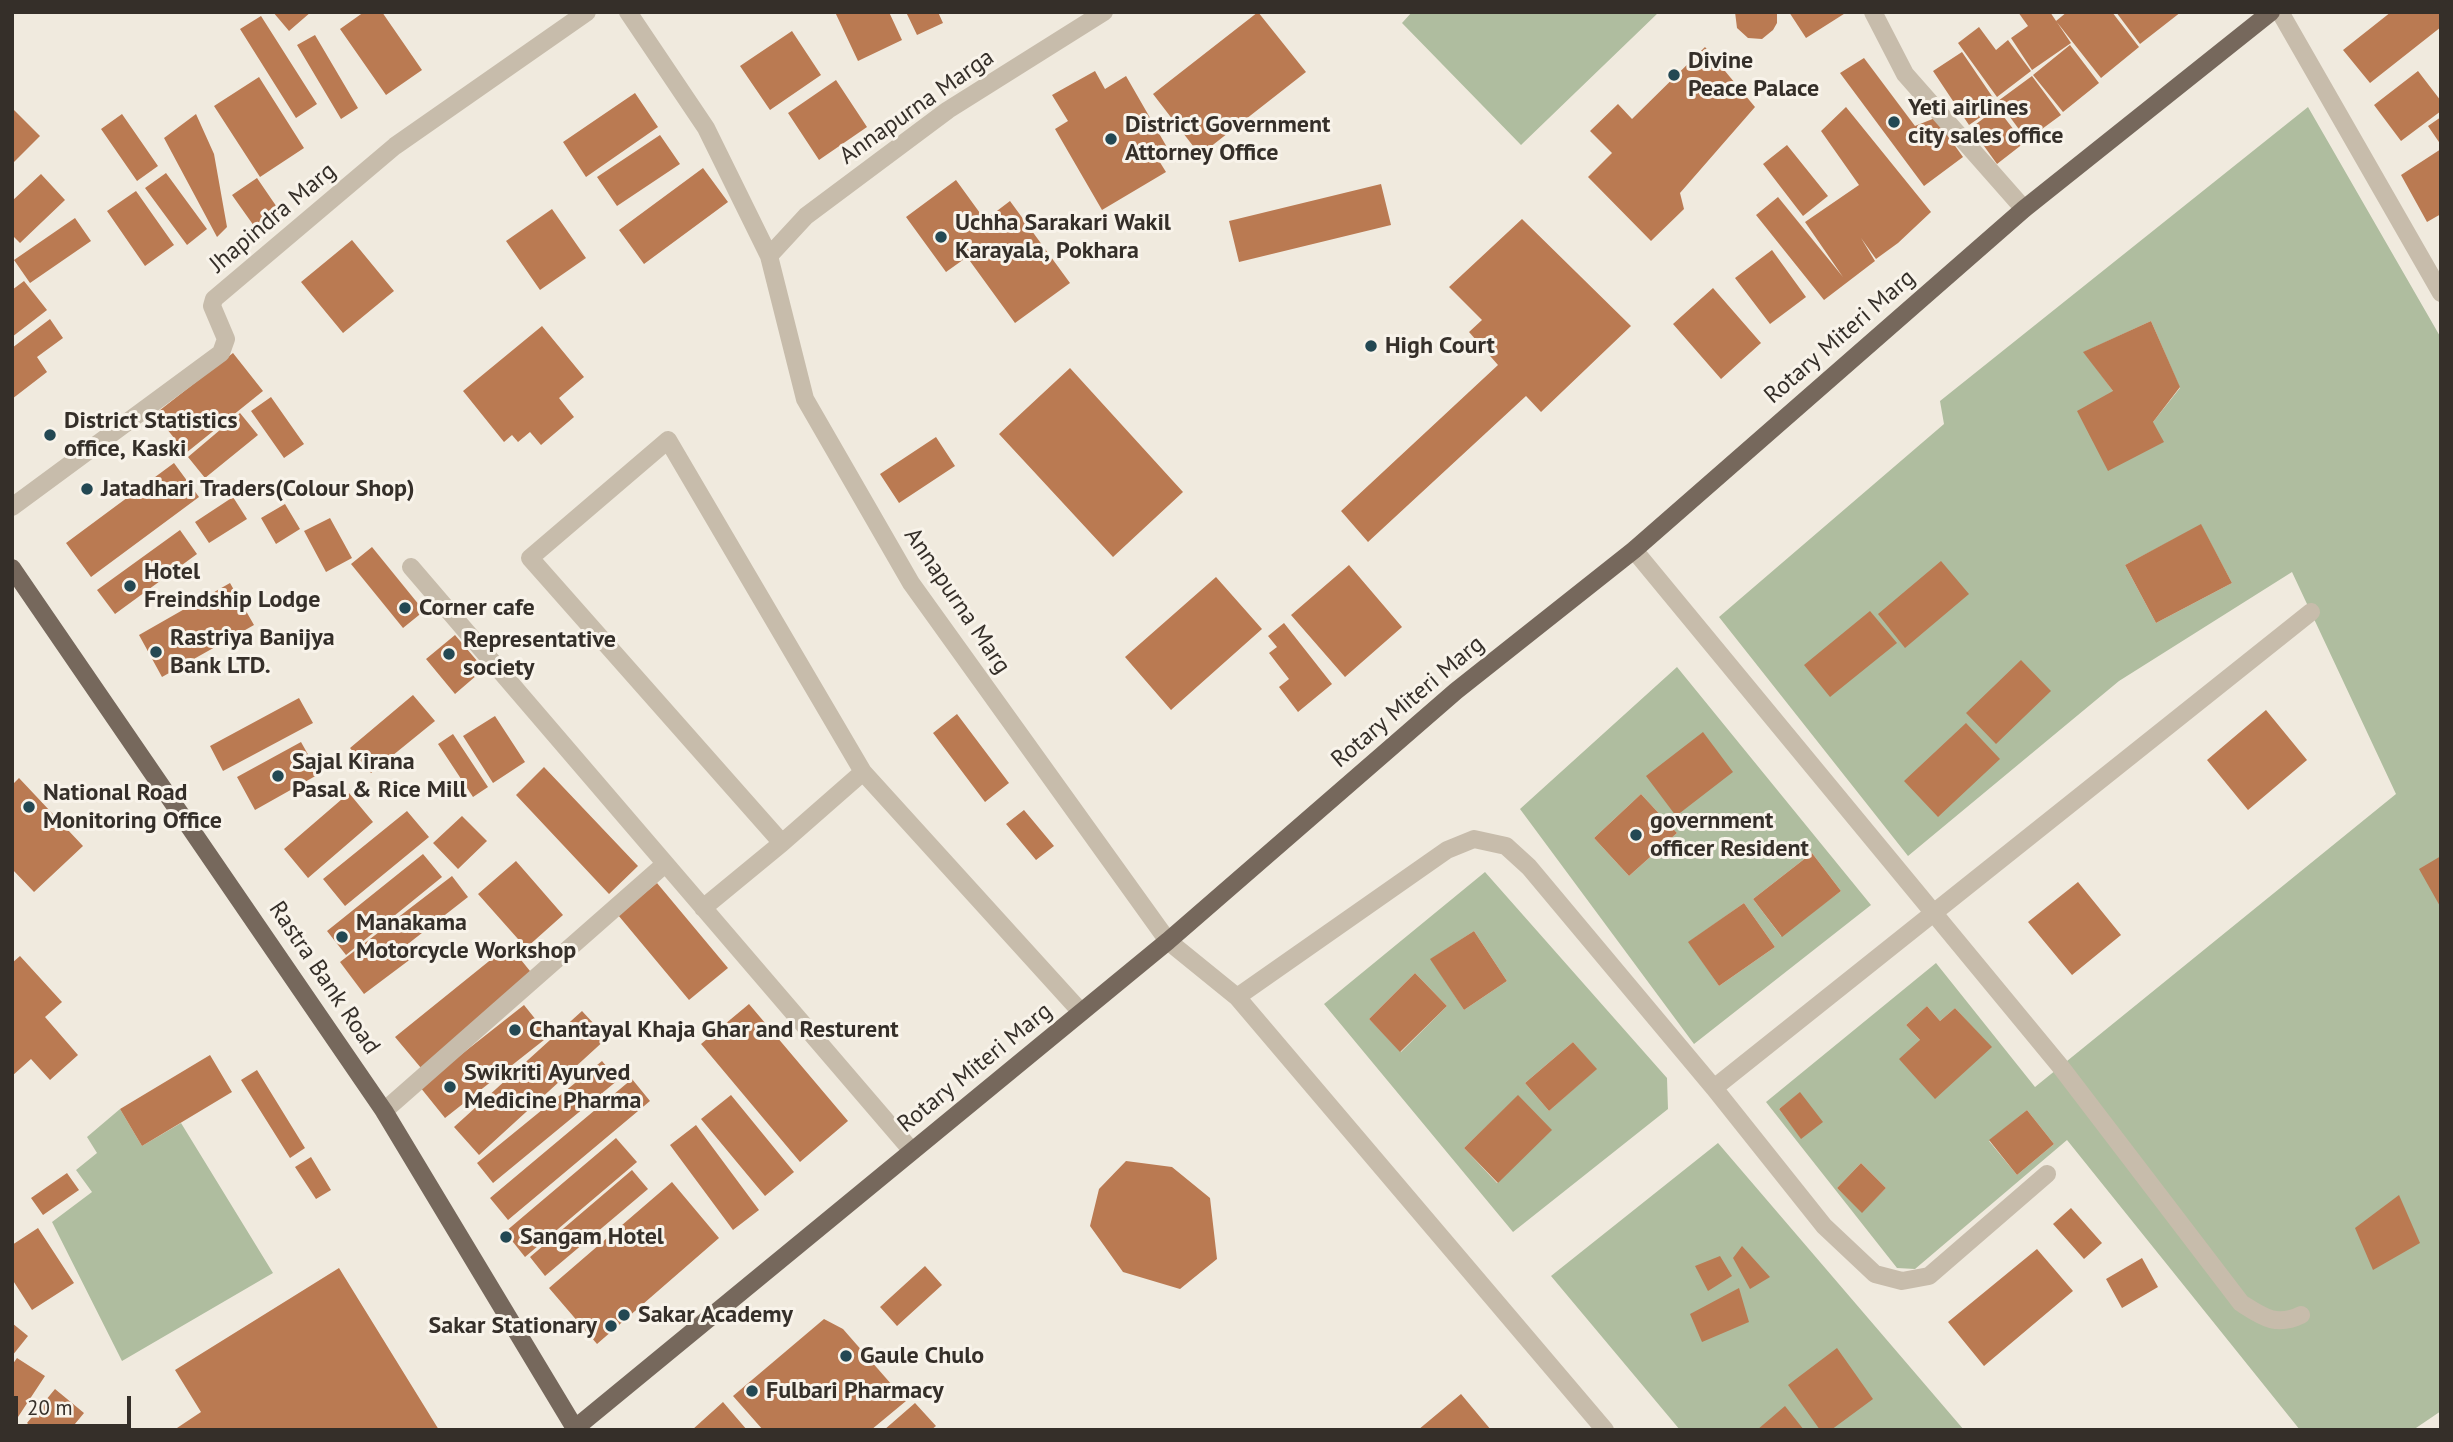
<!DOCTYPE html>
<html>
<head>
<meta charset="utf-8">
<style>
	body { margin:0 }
	#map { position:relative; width:2453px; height:1442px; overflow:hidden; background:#f0eade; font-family:"PT Sans",sans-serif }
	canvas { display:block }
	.frame { position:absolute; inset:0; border:14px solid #352f29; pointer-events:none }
	.scale { position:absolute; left:14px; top:1396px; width:117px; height:32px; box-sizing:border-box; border:4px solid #352f29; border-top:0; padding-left:9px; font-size:21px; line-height:24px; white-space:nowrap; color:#352f29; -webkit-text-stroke:5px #f8f3ea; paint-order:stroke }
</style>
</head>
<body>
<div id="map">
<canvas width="2453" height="1442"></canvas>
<div class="frame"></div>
<div class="scale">20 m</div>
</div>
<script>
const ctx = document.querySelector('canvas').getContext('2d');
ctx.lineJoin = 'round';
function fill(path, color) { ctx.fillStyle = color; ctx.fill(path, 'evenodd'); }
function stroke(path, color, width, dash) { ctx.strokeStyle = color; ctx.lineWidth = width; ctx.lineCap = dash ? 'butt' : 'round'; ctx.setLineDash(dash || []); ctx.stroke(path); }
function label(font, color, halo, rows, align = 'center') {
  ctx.font = font + ' "PT Sans",sans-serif'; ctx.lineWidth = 6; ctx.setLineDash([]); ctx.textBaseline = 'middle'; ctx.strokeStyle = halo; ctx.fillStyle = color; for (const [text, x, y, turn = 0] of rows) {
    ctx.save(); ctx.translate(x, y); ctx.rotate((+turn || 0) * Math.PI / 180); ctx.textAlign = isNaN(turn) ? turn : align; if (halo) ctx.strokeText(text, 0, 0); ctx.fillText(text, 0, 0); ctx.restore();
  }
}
const green = new Path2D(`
	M1412 12H1659L1521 145 1402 23Z
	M2308 107 2441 338V1411L2413 1430H2300L2067 1140 1915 1269 1897 1268 1766 1102 1936 963 2035 1087 2396 794 2292 572 2119 681 1908 856 1719 617 1944 424 1940 401ZM2151 321 2180 388 2153 422 2113 391 2084 352ZM2201 525 2232 583 2156 623 2125 565ZM1927 1006 1940 1021 1955 1008 1991 1047 1920 1040 1906 1025ZM1800 1093 1801 1138 1779 1109ZM2027 1110 2054 1144 2017 1175 1989 1141ZM1861 1163 1886 1188 1862 1212 1837 1188Z
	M1677 667 1871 905 1694 1044 1520 809ZM1641 794 1677 833 1629 876 1594 838ZM1812 853 1841 891 1781 936 1753 899ZM1744 903 1775 947 1719 986 1689 942Z
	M1485 872 1667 1078 1668 1109 1513 1232 1324 1004ZM1474 931 1507 981 1464 1010 1431 959ZM1415 973 1447 1006 1401 1052 1369 1019ZM1573 1042 1596 1069 1549 1111 1525 1083ZM1518 1096 1498 1183H1497L1464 1148Z
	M120 1109 142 1146 181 1123 273 1273 122 1361 52 1222 92 1192 76 1170 97 1153 87 1137Z
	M1718 1143 1964 1430H1680L1551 1276Z`);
const building = new Path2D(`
	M273 12H311L289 31Z
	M364 12H382L422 70 386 95 340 29Z
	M835 12H889L902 40 858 61Z
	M906 12H938L943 23 917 35Z
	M1258 12 1306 72 1200 155 1153 94Z
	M1735 12H1777V23L1773 30 1762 39 1748 38 1737 28Z
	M1789 12H1847L1806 38Z
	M2018 12H2050L2071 43 2032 70 2011 38 2028 26Z
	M2067 12H2112L2139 47 2101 78 2056 21Z
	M2116 12H2181L2140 44Z
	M2391 12H2441V27L2370 83 2343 50Z
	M261 16 317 104 296 118 240 29Z
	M1979 27 1996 50 2008 40 2031 71 1997 97 1958 43Z
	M792 31 821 75 770 110 740 66Z
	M315 35 358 108 341 119 297 45Z
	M2070 45 2099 83 2063 112 2033 75Z
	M1705 47 1755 107 1680 193 1684 209 1651 241 1588 177 1612 153 1590 131 1618 104 1632 119Z
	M1962 52 1998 105 1969 125 1933 71Z
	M1864 58 1915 126 1935 118 1963 157 1924 186 1840 73Z
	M1095 71 1105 89 1126 76 1168 149 1156 156 1166 172 1102 210 1055 129 1068 121 1052 95Z
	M2418 71 2441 101V111L2401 141 2374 105Z
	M2032 76 2061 115 2027 140 1998 101Z
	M259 77 304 148 260 177 214 106Z
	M836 80 867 127 819 160 788 113Z
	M635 93 658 127 586 177 563 142Z
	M1846 107 1931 212 1898 243 1876 259 1861 238 1875 261 1824 300 1756 215 1778 197 1843 277 1805 222 1859 185 1821 131Z
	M12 108 40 136 12 164Z
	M1997 108 2024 143 1997 164 1971 128Z
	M122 114 158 166 137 181 101 129Z
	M196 114 214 154 227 227 217 237 164 138Z
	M2441 117V145L2428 126Z
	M660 135 680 164 617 206 597 177Z
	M1787 145 1828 196 1803 216 1763 164Z
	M2441 149V214L2427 222 2401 175Z
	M703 168 728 202 644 264 619 230Z
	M166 173 207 229 187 245 145 188Z
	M41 174 65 200 20 243 12 235V201Z
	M257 178 283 216 259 233 232 195Z
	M956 180 985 220 1010 201 1070 283 1015 323 967 257 946 272 906 217Z
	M1381 184 1391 225 1239 262 1229 221Z
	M136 191 174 245 145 266 107 211Z
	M552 209 586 258 540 290 506 241Z
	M75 218 91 241 30 283 14 260Z
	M1522 219 1631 326 1541 412 1526 396 1368 542 1341 511 1498 365 1469 332 1482 320 1449 287Z
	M352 240 394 291 343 333 301 282Z
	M1772 250 1806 297 1770 324 1735 278Z
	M24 281 47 310 12 337V290Z
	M1713 288 1761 343 1721 379 1673 324Z
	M50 319 63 338 37 357 47 372 12 399V348Z
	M2151 321 2180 387 2153 422 2164 442 2108 471 2077 411 2113 391 2083 352Z
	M542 326 584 377 559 398 574 417 541 445 530 432 518 442 512 435 504 442 463 391Z
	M233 353 263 391 186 453 155 414Z
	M1070 368 1183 492 1113 557 999 434Z
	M271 397 304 444 284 458 251 411Z
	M240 413 258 435 205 478 188 457Z
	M936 437 955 466 899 503 880 474Z
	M174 463 199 497 91 577 66 543Z
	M233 497 247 519 209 543 195 522Z
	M285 504 300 529 276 544 261 518Z
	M330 518 352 558 326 572 304 531Z
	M2201 524 2232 583 2156 623 2125 565Z
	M180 530 197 554 115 614 97 590Z
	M372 547 424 611 403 628 351 564Z
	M1941 561 1969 594 1905 648 1878 614Z
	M1349 565 1402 627 1345 677 1291 615Z
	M1216 577 1262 629 1171 710 1125 657Z
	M230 583 254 625 162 677 139 635Z
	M1870 611 1897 643 1830 697 1804 665Z
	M1284 623 1332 684 1298 712 1279 687 1289 679 1269 653 1277 647 1268 636Z
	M455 635 484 669 455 694 426 659Z
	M2021 660 2051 691 1996 744 1966 713Z
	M413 695 435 721 371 773 350 748Z
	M299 698 313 723 223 771 210 746Z
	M2266 710 2307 760 2248 810 2207 760Z
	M957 714 1009 783 985 802 933 733Z
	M495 716 525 762 493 783 463 736Z
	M1966 723 2000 759 1938 817 1904 781Z
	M1703 732 1733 772 1676 816 1646 776Z
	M453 734 488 787 473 797 438 744Z
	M301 742 319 774 255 810 237 777Z
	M544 767 638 866 609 894 516 795Z
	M19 778 83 846 34 892 12 869V785Z
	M349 793 373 822 308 878 284 849Z
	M1641 794 1677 833 1629 876 1594 838Z
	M1024 810 1054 846 1036 860 1006 824Z
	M407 811 429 837 345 906 323 879Z
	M462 816 487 841 458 869 433 843Z
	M1812 853 1841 891 1782 937 1753 899Z
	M423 854 442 877 346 955 327 931Z
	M2441 856V908L2419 869Z
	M516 861 563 915 526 948 478 894Z
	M452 876 468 897 404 947 412 958 364 994 340 962Z
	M2078 882 2121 935 2072 975 2028 922Z
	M657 883 728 968 689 1000 618 915Z
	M1744 903 1775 947 1719 986 1688 942Z
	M1474 931 1507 981 1464 1010 1430 959Z
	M509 945 534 976 421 1068 395 1037Z
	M20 956 62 1002 45 1017 78 1055 50 1080 31 1059 12 1076V963Z
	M1415 973 1447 1006 1400 1052 1369 1019Z
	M749 1004 848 1121 800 1162 701 1044Z
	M524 1005 549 1036 445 1118 420 1087Z
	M1927 1006 1940 1021 1955 1008 1992 1047 1935 1099 1899 1059 1920 1040 1906 1025Z
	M582 1011 607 1038 479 1155 454 1127Z
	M1573 1042 1597 1069 1549 1111 1525 1083Z
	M210 1055 232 1092 142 1146 120 1109Z
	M602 1061 618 1080 493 1183 477 1163Z
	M257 1070 305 1148 290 1158 241 1080Z
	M632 1079 650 1101 508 1220 490 1198Z
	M1800 1092 1823 1122 1801 1139 1779 1109Z
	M731 1095 794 1172 765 1196 701 1119Z
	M1518 1095 1552 1130 1498 1183 1464 1148Z
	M2027 1110 2054 1144 2017 1175 1989 1140Z
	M696 1125 759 1210 733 1230 670 1145Z
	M616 1138 637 1162 525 1257 505 1232Z
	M311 1157 331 1190 316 1199 295 1167Z
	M1126 1161 1172 1167 1210 1198 1217 1259 1180 1289 1123 1272 1090 1226 1099 1189Z
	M1861 1163 1886 1188 1862 1213 1837 1188Z
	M632 1170 648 1189 545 1276 530 1257Z
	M67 1173 79 1190 43 1215 31 1198Z
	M672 1182 719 1238 597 1344 549 1288Z
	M2399 1195 2420 1243 2373 1270 2355 1228Z
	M2071 1208 2102 1243 2084 1259 2053 1224Z
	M38 1228 74 1283 32 1310 12 1279V1245Z
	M1742 1246 1770 1277 1750 1289 1733 1258Z
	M2037 1249 2073 1291 1984 1366 1948 1322Z
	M1720 1256 1732 1276 1708 1291 1695 1266Z
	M2142 1258 2158 1287 2122 1308 2106 1279Z
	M925 1266 942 1285 897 1326 880 1307Z
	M339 1268 439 1430H174L201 1412 175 1370Z
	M1739 1288 1749 1322 1702 1342 1690 1314Z
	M824 1319 843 1329 906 1401 871 1430H763L733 1396Z
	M12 1323 28 1336 12 1356Z
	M1837 1348 1873 1399 1831 1430H1820L1788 1385Z
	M17 1358 45 1376 18 1417 12 1413V1365Z
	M55 1389 84 1413 70 1430H35L27 1423Z
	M1461 1394 1491 1430H1418Z
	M723 1402 747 1430H692Z
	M915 1403 936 1426 931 1430H884Z
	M1785 1406 1804 1430H1757Z`);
const minor = new Path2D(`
	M628 12 706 128 769 256 805 399 911 583 1168 941 1237 997 1605 1430
	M1873 12 1905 74 2024 209
	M2280 12 2441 293
	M769 256 806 216 948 110 1104 12
	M12 507 221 353 226 339 212 306 214 299 395 146 587 12
	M1634 550 2060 1066 2241 1303C2263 1317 2276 1327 2301 1315
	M411 567 912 1151
	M782 843 863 772
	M703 908 782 843 530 558 668 440 863 772 1081 1012
	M1237 997 1447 850 1474 839 1506 846 1529 867 1714 1088 1824 1226 1875 1274 1902 1281 1929 1276 2047 1174
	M1714 1088 2311 612
	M384 1111 665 864`);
const major = new Path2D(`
	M12 568 384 1111 576 1430
	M573 1430 1168 941 1456 691 1634 550 2024 209 2271 12`);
const markers = [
	[1674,75,7,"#234853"],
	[1894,122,7,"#234853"],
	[1111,139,7,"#234853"],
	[941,237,7,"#234853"],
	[1371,346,7,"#234853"],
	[50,435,7,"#234853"],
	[87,489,7,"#234853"],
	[130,586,7,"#234853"],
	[405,608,7,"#234853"],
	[156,652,7,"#234853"],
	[449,654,7,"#234853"],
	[278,776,7,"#234853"],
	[29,807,7,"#234853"],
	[1636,835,7,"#234853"],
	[342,937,7,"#234853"],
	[515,1030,7,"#234853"],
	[450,1087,7,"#234853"],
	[506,1237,7,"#234853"],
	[624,1315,7,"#234853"],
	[611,1326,7,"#234853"],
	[846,1356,7,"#234853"],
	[752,1391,7,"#234853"]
];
const poiNames = [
	["Divine",1688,61],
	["Peace Palace",1688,89],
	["Yeti airlines",1908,108],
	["city sales office",1908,136],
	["District Government",1125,125],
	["Attorney Office",1125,153],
	["Uchha Sarakari Wakil",955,223],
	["Karayala, Pokhara",955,251],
	["High Court",1385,346],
	["District Statistics",64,421],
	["office, Kaski",64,449],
	["Jatadhari Traders(Colour Shop)",101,489],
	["Hotel",144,572],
	["Freindship Lodge",144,600],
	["Corner cafe",419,608],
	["Rastriya Banijya",170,638],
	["Bank LTD.",170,666],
	["Representative",463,640],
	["society",463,668],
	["Sajal Kirana",292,762],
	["Pasal & Rice Mill",292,790],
	["National Road",43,793],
	["Monitoring Office",43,821],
	["government",1650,821],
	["officer Resident",1650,849],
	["Manakama",356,923],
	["Motorcycle Workshop",356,951],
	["Chantayal Khaja Ghar and Resturent",529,1030],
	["Swikriti Ayurved",464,1073],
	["Medicine Pharma",464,1101],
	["Sangam Hotel",520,1237],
	["Sakar Academy",638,1315],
	["Sakar Stationary",597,1326,"right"],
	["Gaule Chulo",860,1356],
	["Fulbari Pharmacy",766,1391]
];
const streetNames = [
	["Annapurna Marga",917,107,-35],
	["Jhapindra Marg",273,218,-40],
	["Rotary Miteri Marg",1840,337,-41],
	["Annapurna Marg",957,601,56],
	["Rotary Miteri Marg",1408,702,-40],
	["Rastra Bank Road",324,978,56],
	["Rotary Miteri Marg",975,1068,-39]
];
fill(green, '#afbd9f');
fill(building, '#ba7a52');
stroke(minor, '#c7bcab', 18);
stroke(major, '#76685c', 18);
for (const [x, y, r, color] of markers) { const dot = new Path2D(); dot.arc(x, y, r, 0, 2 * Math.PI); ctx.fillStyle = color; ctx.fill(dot); stroke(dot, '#f8f3ea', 2.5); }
label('bold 24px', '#352f29', '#f8f3ea', poiNames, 'left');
label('24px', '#352f29', '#f8f3ea', streetNames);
</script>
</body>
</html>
